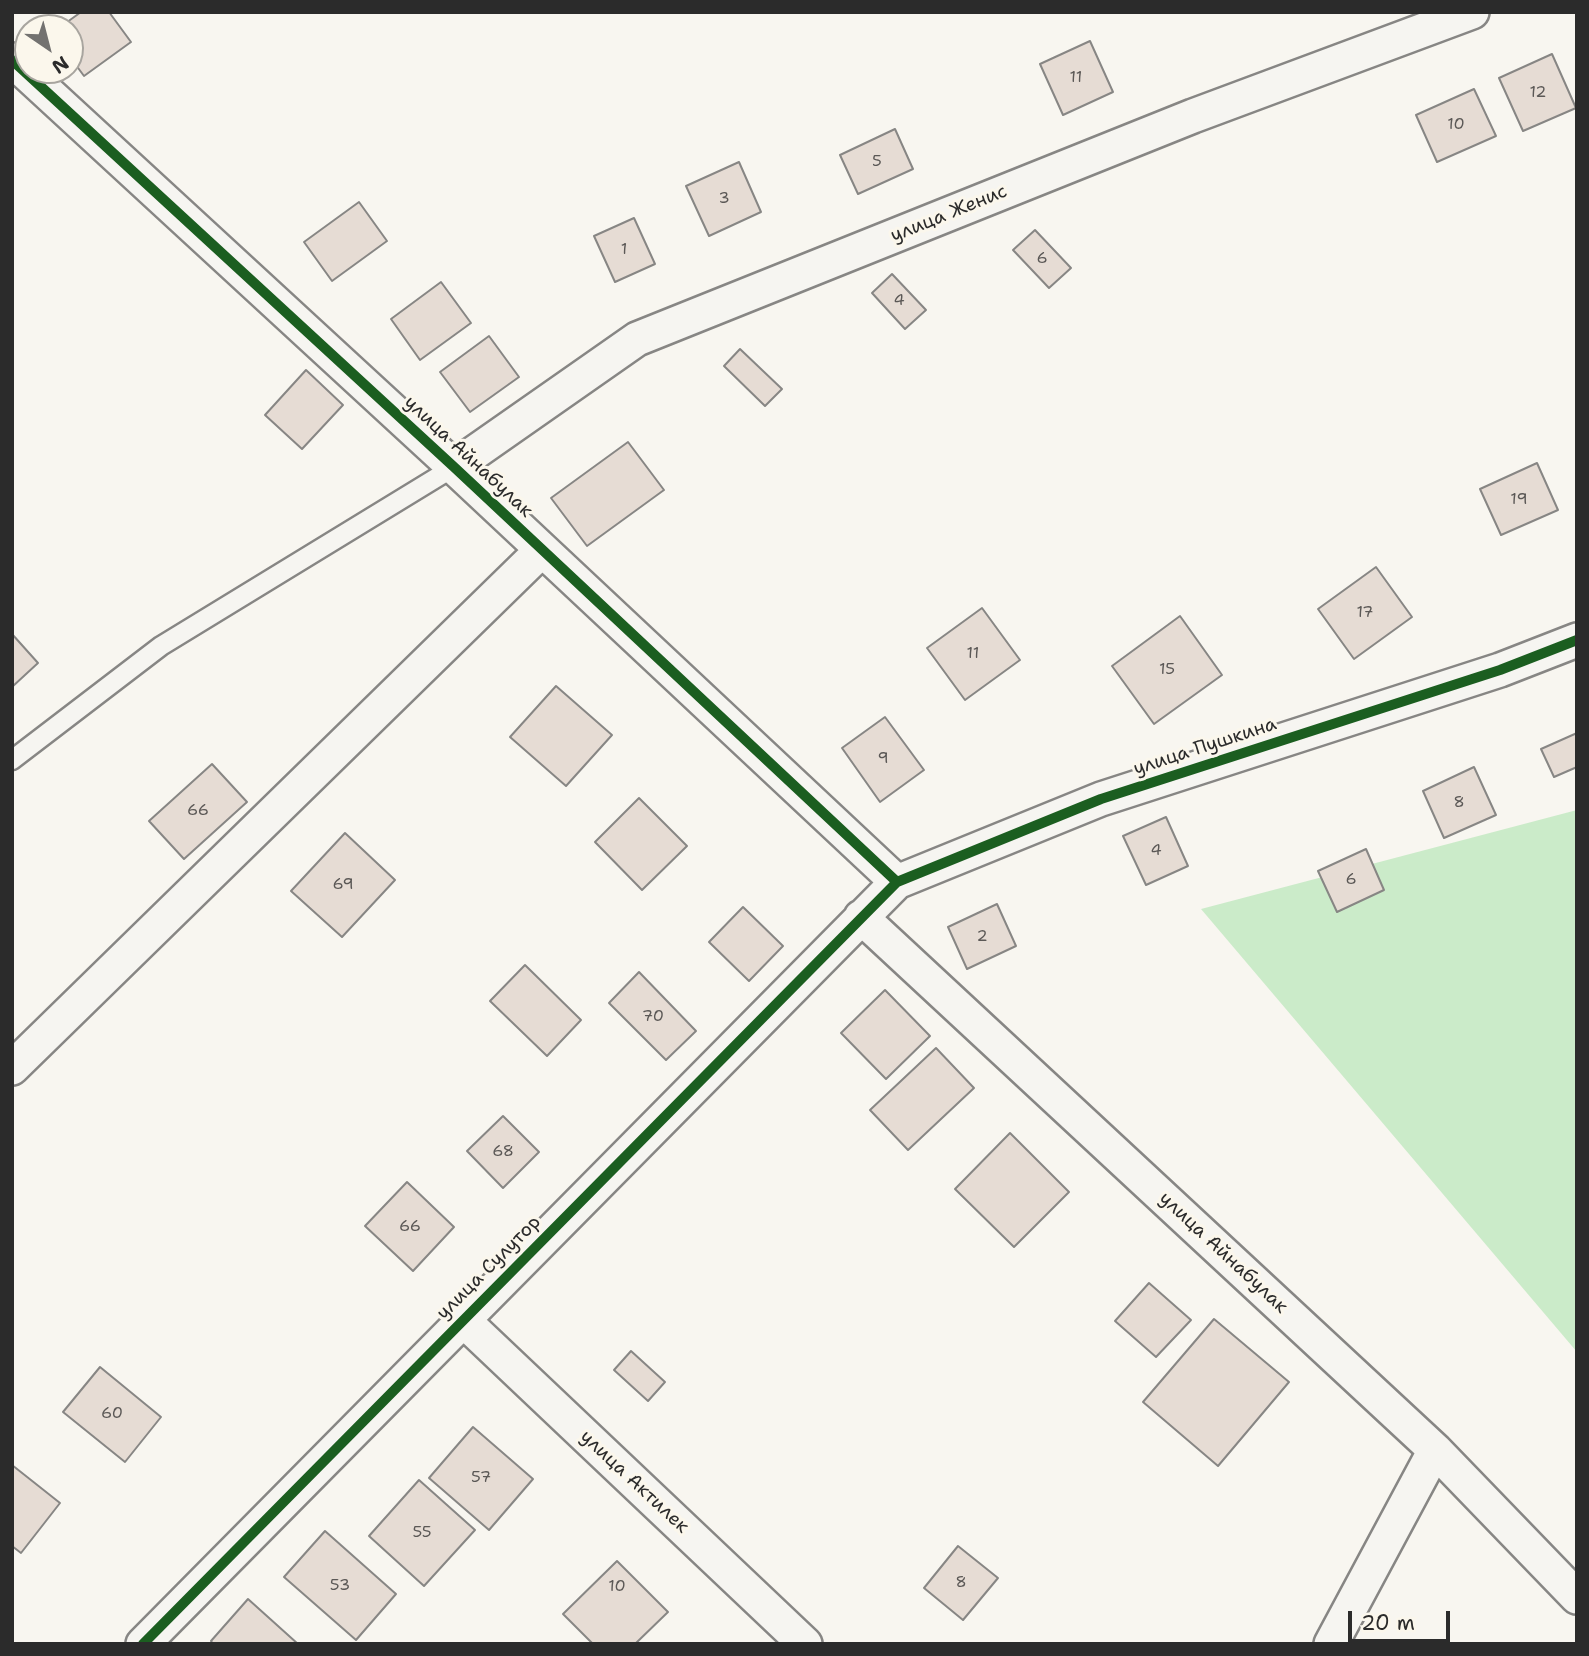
<!DOCTYPE html>
<html>
<head>
<meta charset="utf-8">
<style>
	body { margin:0 }
	#map { position:relative; width:1589px; height:1656px; overflow:hidden; background:#f8f6f0; font-family:"Shantell Sans",sans-serif }
	canvas { display:block }
	.frame { position:absolute; inset:0; border:14px solid #2b2b2b; pointer-events:none }
	.north { position:absolute; left:14px; top:14px; width:70px; height:70px; box-sizing:border-box; background:#fbf7ec; border:2px solid #a8a59f; border-radius:50%; rotate:145deg; font-size:19px; font-weight:700; line-height:28px; text-align:center; color:#2b2b2b }
	.north::after { content:''; display:block; margin:auto; width:24px; height:32px; background:#737270; clip-path:polygon(50% 0,100% 100%,50% 72%,0 100%) }
	.scale { position:absolute; left:1348px; top:1611px; width:102px; height:32px; box-sizing:border-box; border:4px solid #2b2b2b; border-top:0; padding-left:9px; font-size:21px; line-height:24px; white-space:nowrap; color:#2b2b2b; -webkit-text-stroke:5px #fbf7ec; paint-order:stroke }
</style>
</head>
<body>
<div id="map">
<canvas width="1589" height="1656"></canvas>
<div class="frame"></div>
<div class="north">N</div>
<div class="scale">20 m</div>
</div>
<script>
const ctx = document.querySelector('canvas').getContext('2d');
ctx.lineJoin = 'round';
function fill(path, color) { ctx.fillStyle = color; ctx.fill(path, 'evenodd'); }
function stroke(path, color, width, dash) { ctx.strokeStyle = color; ctx.lineWidth = width; ctx.lineCap = dash ? 'butt' : 'round'; ctx.setLineDash(dash || []); ctx.stroke(path); }
function label(font, color, halo, rows, align = 'center') {
  ctx.font = font + ' "Shantell Sans",sans-serif'; ctx.lineWidth = 6; ctx.setLineDash([]); ctx.textBaseline = 'middle'; ctx.strokeStyle = halo; ctx.fillStyle = color; for (const [text, x, y, turn = 0] of rows) {
    ctx.save(); ctx.translate(x, y); ctx.rotate((+turn || 0) * Math.PI / 180); ctx.textAlign = isNaN(turn) ? turn : align; if (halo) ctx.strokeText(text, 0, 0); ctx.fillText(text, 0, 0); ctx.restore();
  }
}
const green = new Path2D(`
	M1577 810V1352L1201 909Z`);
const building = new Path2D(`
	M81 12H109L131 42 84 76 70 57V28H59Z
	M1090 41 1113 92 1063 115 1040 64Z
	M1552 54 1576 108 1523 131 1499 78Z
	M1474 89 1496 136 1437 162 1416 115Z
	M895 129 913 169 858 194 840 155Z
	M739 162 761 212 709 236 686 186Z
	M359 202 387 241 332 281 304 242Z
	M634 218 655 264 615 282 594 236Z
	M1035 230 1071 268 1049 288 1013 250Z
	M892 274 926 310 905 329 872 293Z
	M441 282 471 323 420 360 391 319Z
	M489 336 519 377 470 412 440 372Z
	M740 349 782 389 765 406 724 366Z
	M306 370 343 405 302 449 265 415Z
	M628 442 664 490 587 546 551 498Z
	M1537 463 1558 510 1501 535 1480 489Z
	M1376 567 1412 617 1354 659 1318 609Z
	M982 608 1020 660 965 700 927 648Z
	M1180 616 1222 675 1154 724 1112 666Z
	M12 634 38 663 12 687Z
	M556 686 612 735 566 786 510 737Z
	M885 717 924 770 880 802 842 748Z
	M1577 733V767L1554 777 1541 749Z
	M212 764 247 802 184 859 149 821Z
	M1474 767 1496 815 1444 838 1423 791Z
	M639 798 687 846 642 890 595 842Z
	M1166 817 1188 866 1146 885 1123 836Z
	M345 833 395 880 342 937 291 891Z
	M1366 849 1384 890 1337 912 1318 871Z
	M997 904 1016 946 967 969 948 927Z
	M743 907 783 946 749 981 709 942Z
	M525 965 581 1020 547 1056 490 1001Z
	M639 972 696 1031 666 1060 609 1003Z
	M885 990 930 1036 886 1079 841 1033Z
	M936 1048 974 1088 908 1150 870 1110Z
	M503 1116 539 1152 503 1188 467 1151Z
	M1010 1133 1069 1192 1014 1247 955 1189Z
	M407 1182 454 1227 413 1271 365 1226Z
	M1149 1283 1191 1320 1156 1357 1115 1321Z
	M1214 1319 1289 1382 1218 1466 1143 1402Z
	M631 1351 665 1382 648 1401 614 1370Z
	M100 1367 161 1417 125 1462 63 1412Z
	M473 1427 533 1479 489 1530 429 1478Z
	M12 1465 60 1503 21 1553 12 1546Z
	M419 1480 475 1530 424 1586 369 1536Z
	M325 1531 396 1594 356 1640 284 1577Z
	M958 1546 998 1578 963 1620 924 1588Z
	M617 1561 668 1612 635 1644H593L563 1614Z
	M248 1599 298 1644H213L211 1641Z`);
const service = new Path2D(`
	M12 760 161 646 454 467`);
const minor = new Path2D(`
	M12 60 454 467 897 882
	M454 467 637 339 1193 116 1472 12
	M861 917 1435 1450 1577 1597
	M12 1068 542 550
	M463 1320 805 1644
	M143 1644 897 882 1101 799 1500 670 1577 640
	M1331 1644 1435 1450`);
const cycleway = new Path2D(`
	M12 60 454 467 897 882
	M143 1644 897 882 1101 799 1500 670 1577 640`);
const numberNames = [
	["11",1076,78],
	["12",1538,93],
	["10",1456,125],
	["5",877,162],
	["3",724,199],
	["1",624,250],
	["6",1042,259],
	["4",899,301],
	["19",1519,500],
	["17",1365,613],
	["11",973,654],
	["15",1167,670],
	["9",883,759],
	["8",1459,803],
	["66",198,811],
	["4",1156,851],
	["6",1351,880],
	["69",343,885],
	["2",982,937],
	["70",653,1017],
	["68",503,1152],
	["66",410,1227],
	["60",112,1414],
	["57",481,1478],
	["55",422,1533],
	["8",961,1583],
	["53",340,1586],
	["10",617,1587]
];
const streetNames = [
	["улица Женис",949,214,-22],
	["улица Айнабулак",468,457,43],
	["улица Пушкина",1205,747,-18],
	["улица Айнабулак",1223,1253,43],
	["улица Сулутор",489,1268,-45],
	["улица Актилек",634,1482,43]
];
fill(green, '#cbebc9');
fill(building, '#e6dcd4');
stroke(building, '#878684', 2);
stroke(service, '#878684', 23);
stroke(minor, '#878684', 38);
stroke(service, '#f6f5f1', 18);
stroke(minor, '#f6f5f1', 33);
stroke(cycleway, '#1b5e20', 10);
label('16px', '#5b5856', null, numberNames);
label('19px', '#2b2b2b', '#fbf7ec', streetNames);
</script>
</body>
</html>
